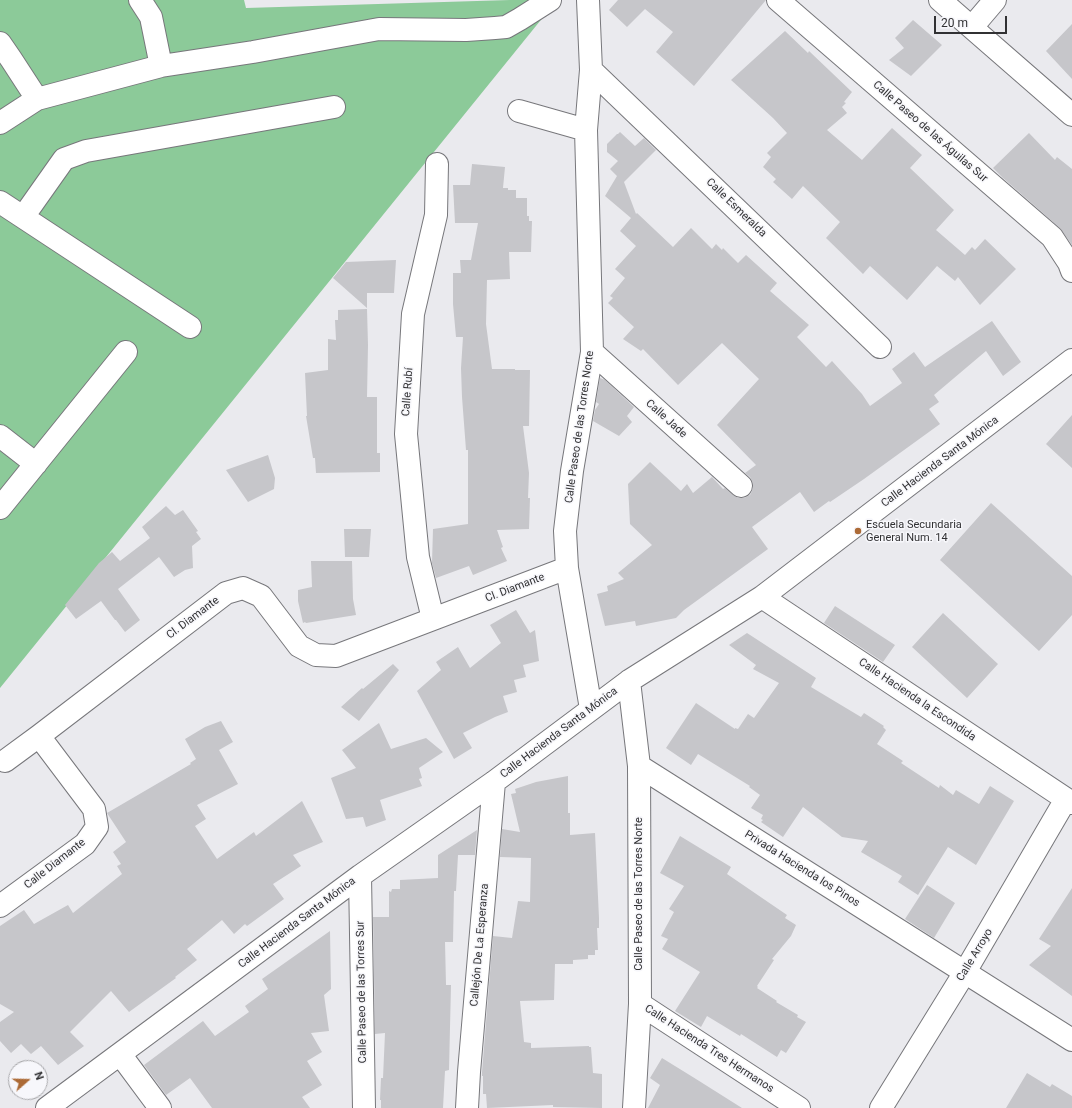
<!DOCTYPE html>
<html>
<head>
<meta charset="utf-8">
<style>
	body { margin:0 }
	#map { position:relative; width:1072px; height:1108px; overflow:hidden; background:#eaeaee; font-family:Roboto,sans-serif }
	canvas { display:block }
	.north { position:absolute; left:8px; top:1060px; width:40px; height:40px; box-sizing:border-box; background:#f7f7fb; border:1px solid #a8a8ab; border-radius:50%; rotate:70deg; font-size:11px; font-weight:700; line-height:16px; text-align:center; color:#313133 }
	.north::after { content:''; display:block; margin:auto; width:14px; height:18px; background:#ac6a36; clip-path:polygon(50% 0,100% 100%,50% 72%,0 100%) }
	.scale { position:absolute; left:934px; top:16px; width:73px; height:18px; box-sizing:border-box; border:2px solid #313133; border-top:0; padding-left:5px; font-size:12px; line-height:14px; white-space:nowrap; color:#313133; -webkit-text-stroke:3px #f7f7fb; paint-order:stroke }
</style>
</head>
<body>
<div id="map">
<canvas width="1072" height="1108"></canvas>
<div class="north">N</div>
<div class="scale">20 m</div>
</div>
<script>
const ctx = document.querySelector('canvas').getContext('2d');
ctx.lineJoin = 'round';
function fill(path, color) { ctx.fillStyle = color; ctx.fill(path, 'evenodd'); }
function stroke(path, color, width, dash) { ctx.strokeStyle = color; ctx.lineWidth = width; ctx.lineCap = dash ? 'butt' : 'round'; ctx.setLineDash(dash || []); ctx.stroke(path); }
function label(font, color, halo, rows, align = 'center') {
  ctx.font = font + ' Roboto,sans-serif'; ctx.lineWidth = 3; ctx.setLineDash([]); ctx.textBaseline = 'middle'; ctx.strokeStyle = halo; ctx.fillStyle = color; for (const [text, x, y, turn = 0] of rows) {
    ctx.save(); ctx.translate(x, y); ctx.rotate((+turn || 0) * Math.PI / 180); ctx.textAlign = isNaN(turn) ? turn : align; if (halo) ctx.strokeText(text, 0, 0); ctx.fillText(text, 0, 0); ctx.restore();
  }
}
const green = new Path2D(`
	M0 0H244L246 8 510 0H557L0 688Z`);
const building = new Path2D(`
	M618 0H766L694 86 656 52 673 32 645 9 627 27 609 10Z
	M913 20 942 45 911 76 889 60 904 48 895 38Z
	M1072 24V79L1046 51Z
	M785 31 808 53 809 51 852 92 844 102 846 103 842 107 847 113 827 130 862 160 892 128 922 155 910 168 954 210 936 230 965 255 972 247 975 250 985 239 1016 269 980 305 958 277 955 281 937 266 907 300 870 266 863 274 826 238 840 222 803 186 792 199 773 182 776 179 763 167 771 157 767 153 787 133 773 118 731 80Z
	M620 132 635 146 644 138 656 150 624 182 636 214 637 213 673 247 691 228 712 249 716 244 722 250 723 248 738 263 746 255 777 283 770 291 809 325 797 337 826 367 832 361 862 394 870 406 902 383 892 369 914 352 925 367 992 321 1021 362 1003 376 986 351 934 395 939 402 929 409 940 424 864 479 830 502 829 501 814 512 800 492 752 527 768 549 684 610 676 618 636 626 635 621 605 626 597 594 608 591 607 586 624 579 618 573 652 545 630 524 628 484 650 462 681 491 687 484 693 493 712 477 723 489 725 488 733 495 738 498H744L750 495 753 489V483L750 477 745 473 756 465 717 425 759 379 722 343 678 385 643 349 641 351 623 339 634 327 608 303 613 298 610 296 625 278 615 269 636 246 620 231 631 218 605 196 617 176 610 169 618 161 607 152V144L617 134H618Z
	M1029 133 1055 160 1057 157 1072 169V245L1060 228 1003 178 993 168Z
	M472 164 505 167 503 188H508V190H516V198H527V216H529V221H532L531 252H509L510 279 487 280 486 324 492 369H515V370H530L529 426H523L529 473 528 498H530L529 529 497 530 503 547 501 548 507 561 473 575 469 566 436 578 432 563 433 529 468 524V450H466L462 397 461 368 463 337H456L453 304V273H461L460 260H471L478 223H455L453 185H470Z
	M396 260 394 293H367V308L333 278 346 262Z
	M367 309 368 345 367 397H377V453H380V472L316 473 315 458H313L306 416H307L305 373 328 370V339L336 340 335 320H338V310Z
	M600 378 605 380 634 407 627 416 632 422 619 436 593 421 595 410 599 404 596 402Z
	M1072 415V468L1046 444Z
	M268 455 275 478 274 489 248 502 226 470Z
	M991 503 1072 576V615L1039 651 940 560Z
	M166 506 175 515 183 510 198 531 196 532 201 539 192 546 193 568 185 570 174 577 159 557 118 589 140 620 125 632 116 620H115L101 601 76 619 65 605 99 563 112 552 120 561 150 538 142 527Z
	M344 529H371L369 557H345Z
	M311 561H352L353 599 356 615 306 623 305 622 303 623 298 601V590L312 587Z
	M835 606 895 645 883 662 824 623Z
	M516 610 530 633 535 630 539 661 523 665 526 677 514 680 517 692 503 696 508 712 495 717 463 733 472 748 454 759 417 691 441 670 436 662 458 647 470 668 501 643 490 625Z
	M943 613 998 664 967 698 912 647Z
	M747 633 816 678 811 687 861 717 864 713 884 726 883 727 886 730 877 744 903 761 901 763 939 788 940 785 953 795 956 790 979 804 990 786 1014 801 976 865 948 847 918 895 898 882 902 876 861 852 868 841 842 837 803 807 783 837 761 822 763 820 761 819 763 815 751 808 760 795 749 787 750 786 698 754 691 765 666 748 696 703 735 729V728L738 729 748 714 754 718 779 683 753 669 756 665 729 645Z
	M393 664 399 670 359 721 341 707 362 688 363 689Z
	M221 721 233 742 219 750 238 784 197 805 206 819 195 826 217 859 254 832 256 836 302 801 323 842 293 855 301 866 273 884 284 899 247 926 245 924 234 934 222 920 187 949 197 960 175 977 176 978 129 1012 111 991 70 1032 84 1046 58 1065 41 1046 31 1054 21 1044 11 1053 0 1041V1022L14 1012 0 1004V926L24 910 34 924 68 905 73 913 122 874 117 866 121 864 113 852 126 842 107 813 191 764 190 763 196 759 185 739 205 727Z
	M379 723 391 749 426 738 443 752 419 768 422 778 419 779 422 786 380 800 386 820 366 827 363 817 346 819 331 778 356 768 342 750Z
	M568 776V813H570V835L595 833 599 918V928H597L598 950H595V955H588V959L573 960V964H555L554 1000 520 1001 524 1042 531 1043V1048L589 1046V1047H591L593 1073 602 1074V1108L553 1107V1105L487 1108 486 1094H483V1076H482V1072L493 936 512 938 518 901 530 902 531 858 500 857 502 829 520 832 511 794 516 793 515 789 536 782Z
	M477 830 475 855H458L456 891H454L453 942H445L446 985H451L449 1070 445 1071 443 1108H381V1100H380L381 1078H383L385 1033 375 1034 373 917H389V891L391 892 392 889H400V880L438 878V855Z
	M680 836 731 867 727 874 787 915 785 918 796 925 791 936 772 959 774 960 757 986 758 987 757 988 777 1001 776 1002 798 1015 797 1017 806 1022 786 1053 781 1050 777 1057 741 1034 740 1036 707 1016 701 1027 675 1011 700 972 662 949 668 939 661 936 674 912 669 909 684 886 660 873Z
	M927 885 955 903 934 938 905 919Z
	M1072 888V996L1029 965 1051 946 1039 939Z
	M330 931 331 989 324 995 329 1031 311 1033 322 1052 307 1061 322 1085 302 1097 310 1108H212L190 1078 166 1095 144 1065 203 1021 215 1036 249 1012 245 1006 268 989 262 979Z
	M662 1058 696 1079 742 1108H648L660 1085 650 1078Z
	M1027 1073 1050 1087 1052 1084 1072 1096V1108H1006Z`);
const minor = new Path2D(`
	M140 0 151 17 161 66
	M588 0 591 70 586 130 592 352 572 471 565 531 567 568 591 709
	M778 0 1052 237 1069 263 1072 271
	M940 0 1072 115
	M972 27 995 0
	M0 43 11 59 37 99
	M591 70 880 347
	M519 111 586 130
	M0 123 37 99 161 66 253 52 379 29 466 30 495 28 506 27 520 19 550 0
	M0 202 190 327
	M23 217 64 159 86 151 334 107
	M592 352 741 486
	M0 436 36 464
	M0 508 126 352
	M762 597 1072 803
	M433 619 418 557 406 434 413 314 436 215 437 164
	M629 681 639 766 640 1004 634 1108
	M5 761 39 736 226 593 243 588 261 596 299 646 316 655 336 656 567 568
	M639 766 1072 1040
	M360 876 364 1108
	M0 906 85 844 97 827 94 809 39 736
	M640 1004 799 1108
	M120 1054 160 1108
	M47 1108 360 876 494 782 629 681 762 597 1072 360
	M467 1108 469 1072 494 782
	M881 1108 965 972 1066 799`);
const markers = [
	[858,531,4,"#ac6a36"]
];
const streetNames = [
	["Calle Paseo de las Águilas Sur",930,132,41],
	["Calle Esmeralda",736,208,44],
	["Calle Rubí",408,392,-86],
	["Calle Jade",666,419,42],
	["Calle Paseo de las Torres Norte",580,427,-82],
	["Calle Hacienda Santa Mónica",940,462,-37],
	["Cl. Diamante",515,588,-21],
	["Cl. Diamante",193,618,-37],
	["Calle Hacienda la Escondida",917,700,34],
	["Calle Hacienda Santa Mónica",559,733,-37],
	["Calle Diamante",55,864,-38],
	["Privada Hacienda los Pinos",802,869,32],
	["Calle Paseo de las Torres Norte",639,894,-90],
	["Calle Hacienda Santa Mónica",297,923,-37],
	["Callejón De La Esperanza",480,945,-85],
	["Calle Arroyo",975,955,-59],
	["Calle Paseo de las Torres Sur",362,992,-91],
	["Calle Hacienda Tres Hermanos",709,1049,33]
];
const poiNames = [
	["Escuela Secundaria",866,525],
	["General Num. 14",866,538]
];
fill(green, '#8cca99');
fill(building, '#c6c6ca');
stroke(minor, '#77777b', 24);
stroke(minor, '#fff', 22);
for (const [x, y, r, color] of markers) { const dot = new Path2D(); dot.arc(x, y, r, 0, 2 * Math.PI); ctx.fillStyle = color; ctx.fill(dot); stroke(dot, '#f7f7fb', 1.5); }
label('11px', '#313133', '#f7f7fb', streetNames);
label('11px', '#313133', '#f7f7fb', poiNames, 'left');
</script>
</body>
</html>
